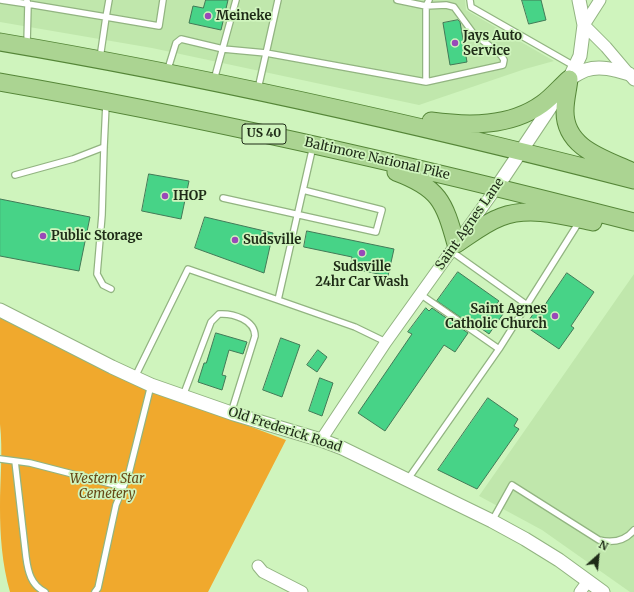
<!DOCTYPE html>
<html>
<head>
<meta charset="utf-8">
<style>
	body { margin:0 }
	#map { position:relative; width:634px; height:592px; overflow:hidden; background:#cff4bd; font-family:Merriweather,serif }
	canvas { display:block }
	.north { position:absolute; left:578px; top:536px; width:40px; height:40px; -webkit-text-stroke:3px #cff4bd; paint-order:stroke; rotate:27deg; font-size:11px; font-weight:700; line-height:16px; text-align:center; color:#1e2b17 }
	.north::after { content:''; display:block; margin:auto; width:14px; height:18px; background:#1e2b17; clip-path:polygon(50% 0,100% 100%,50% 72%,0 100%) }
</style>
</head>
<body>
<div id="map">
<canvas width="634" height="592"></canvas>
<div class="north">N</div>
</div>
<script>
const ctx = document.querySelector('canvas').getContext('2d');
ctx.lineJoin = 'round';
function fill(path, color) { ctx.fillStyle = color; ctx.fill(path, 'evenodd'); }
function stroke(path, color, width, dash) { ctx.strokeStyle = color; ctx.lineWidth = width; ctx.lineCap = dash ? 'butt' : 'round'; ctx.setLineDash(dash || []); ctx.stroke(path); }
function label(font, color, halo, rows, align = 'center') {
  ctx.font = font + ' Merriweather,serif'; ctx.lineWidth = 3.5; ctx.setLineDash([]); ctx.textBaseline = 'middle'; ctx.strokeStyle = halo; ctx.fillStyle = color; for (const [text, x, y, turn = 0] of rows) {
    ctx.save(); ctx.translate(x, y); ctx.rotate((+turn || 0) * Math.PI / 180); ctx.textAlign = isNaN(turn) ? turn : align; if (halo) ctx.strokeText(text, 0, 0); ctx.fillText(text, 0, 0); ctx.restore();
  }
}
const built = new Path2D(`
	M0 0H465L466 10 554 61 525 69 419 105 152 48 0 22Z
	M634 274V592H630L542 530 479 496Z`);
const green = new Path2D(`
	M0 318 233 420 286 440 208 592H10C2 564 0 535 0 507 0 479 3 452 0 424Z`);
const building = new Path2D(`
	M206 0H228L221 30 189 23 193 6 203 8Z
	M522 0H541L546 20 529 24Z
	M458 20 460 22 467 62 450 65 443 23Z
	M149 174 189 181 181 219 142 211Z
	M0 199 90 217 79 271 0 256Z
	M205 217 273 233 264 273 195 248Z
	M307 231 394 249 388 276 350 268 352 257 304 247Z
	M458 272 499 301 494 307 503 314 489 334 475 324 473 326 437 301Z
	M567 273 594 292 571 326 574 328 559 349 525 326 540 304 543 307Z
	M426 308 429 311 432 308 468 333 455 352 444 345 385 431 358 413 412 334 408 332Z
	M216 333 247 342 243 354 229 350 222 375 226 376 222 390 198 382 204 363H206Z
	M281 338 300 345 282 397 263 390Z
	M318 350 327 357 317 372 307 365Z
	M320 378 333 383 322 416 309 411Z
	M488 398 518 419 514 426 519 429 477 489 438 470Z`);
const service = new Path2D(`
	M1 0 28 4 27 1
	M109 0 106 17 159 26 163 0
	M470 0 471 7 576 67
	M27 44 28 4 106 17 100 58
	M167 72 176 43 181 39 223 49 266 53 426 82V6L397 0
	M214 80 236 0
	M426 82 503 65 504 60 501 55 473 33 454 7 446 5 426 6 429 0
	M258 89 278 0
	M106 104 104 147 102 215 97 274 103 285 111 289
	M313 146 278 300 355 327 386 342
	M15 175 73 159 104 147
	M223 198 376 232 382 210 303 190
	M451 251 527 305
	M420 294 499 349
	M135 377 188 269 278 300
	M183 396 211 322 219 314C233 313 255 320 255 336L231 413
	M0 459 30 463 123 487
	M15 461 26 557C28 572 31 585 45 592
	M408 479 499 349 579 222
	M492 521 512 485 599 540C612 543 625 541 634 530
	M95 592 98 588 116 505 129 473 151 385`);
const minor = new Path2D(`
	M600 0 584 25 606 47 634 80
	M321 440 386 342 497 187
	M258 566 263 572 302 592
	M580 592 588 581`);
const tertiary = new Path2D(`
	M569 79C575 76 580 72 586 70 600 65 616 70 629 74
	M497 187 569 79 580 56 584 25 579 0
	M0 310 112 367 151 385 234 414 321 440 342 448 492 521 525 539 559 560 603 592`);
const primary = new Path2D(`
	M0 42C213 78 424 126 634 180
	M569 79C568 89 565 100 565 110 564 147 602 158 629 170
	M0 82C213 119 424 168 634 222
	M431 121C468 126 510 127 542 104 552 97 560 87 569 79
	M396 172C439 188 444 201 456 244 470 235 485 223 501 217 530 206 564 216 593 222`);
const markers = [
	[208,16,4,"#9949b8"],
	[455,43,4,"#9949b8"],
	[165,196,4,"#9949b8"],
	[43,236,4,"#9949b8"],
	[235,240,4,"#9949b8"],
	[362,253,4,"#9949b8"],
	[555,316,4,"#9949b8"]
];
const shields = [
	[264,134,44]
];
const shieldNames = [
	["US 40",264,134]
];
const poiNames = [
	["Meineke",216,16],
	["Jays Auto",463,36],
	["Service",463,51],
	["IHOP",173,196],
	["Public Storage",51,236],
	["Sudsville",243,240],
	["Sudsville",362,267,"center"],
	["24hr Car Wash",362,282,"center"],
	["Saint Agnes",547,309,"right"],
	["Catholic Church",547,324,"right"]
];
const streetNames = [
	["Baltimore National Pike",377,159,13],
	["Saint Agnes Lane",470,224,-55],
	["Old Frederick Road",285,430,18]
];
const parkNames = [
	["Western Star",107,479],
	["Cemetery",107,494]
];
fill(built, '#c0e7ac');
fill(green, '#f0a92d');
fill(building, '#47d387');
stroke(building, '#427a57', 1);
stroke(service, '#92b481', 8);
stroke(minor, '#92b481', 13);
stroke(tertiary, '#92b481', 15);
stroke(primary, '#558638', 19);
stroke(service, '#fff', 5.5);
stroke(minor, '#fff', 11);
stroke(tertiary, '#fff', 13);
stroke(primary, '#abd492', 17);
for (const [x, y, r, color] of markers) { const dot = new Path2D(); dot.arc(x, y, r, 0, 2 * Math.PI); ctx.fillStyle = color; ctx.fill(dot); stroke(dot, '#cff4bd', 1.5); }
for (const [x, y, w] of shields) { const box = new Path2D(); box.roundRect(x - w / 2, y - 10, w, 20, 3); ctx.fillStyle = '#cff4bd'; ctx.fill(box); stroke(box, '#1e2b17', 1); }
label('bold 12px', '#1e2b17', null, shieldNames);
label('bold 13px', '#1e2b17', '#cff4bd', poiNames, 'left');
label('13px', '#1e2b17', '#cff4bd', streetNames);
label('italic 13px', '#664715', '#cff4bd', parkNames);
</script>
</body>
</html>
